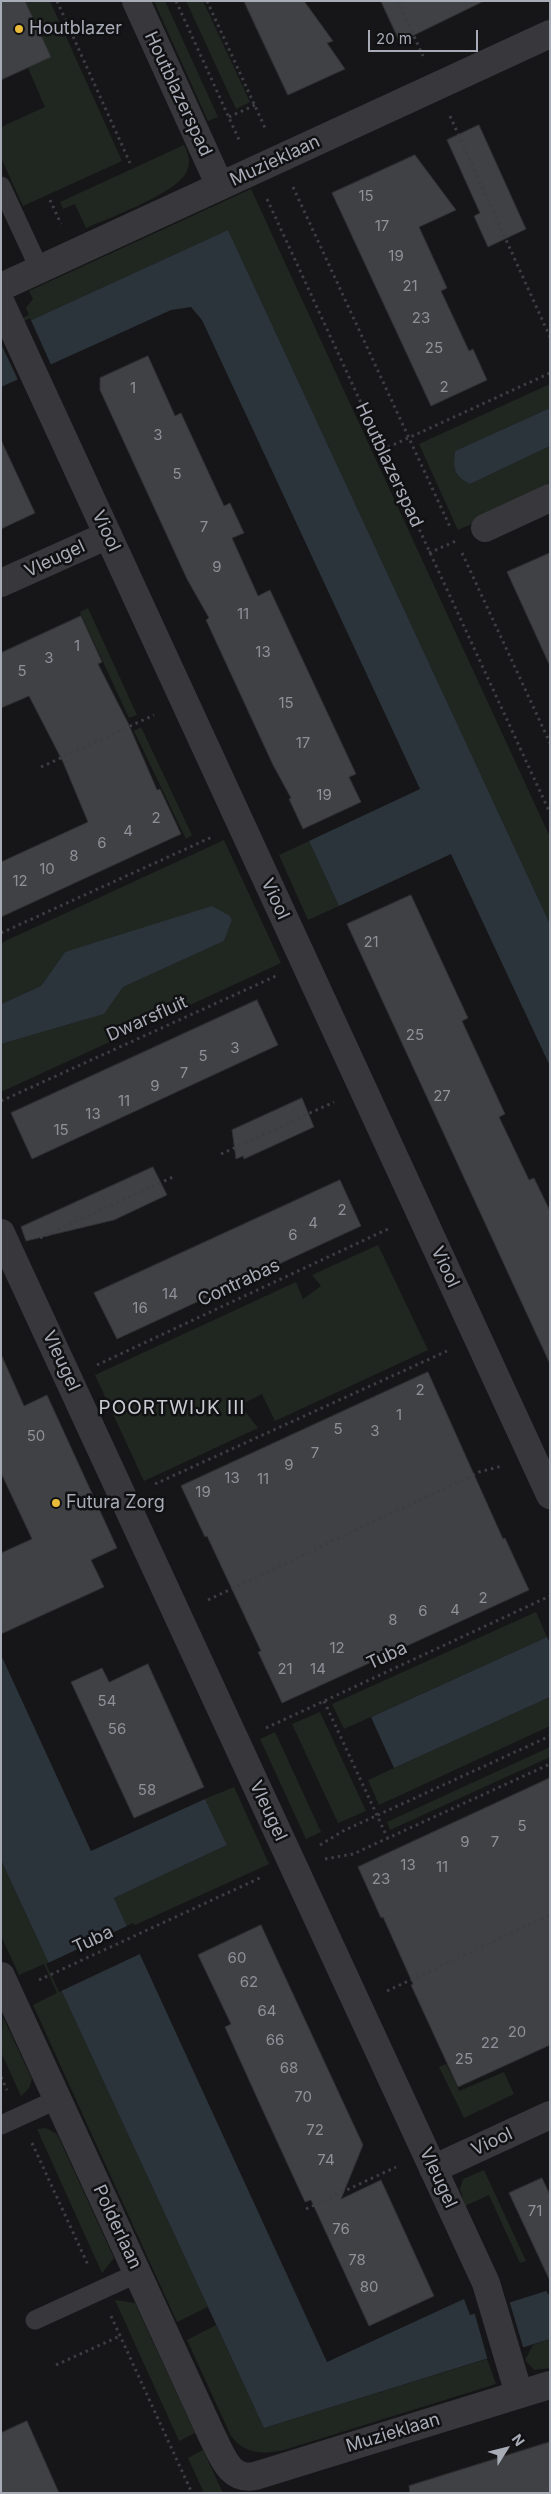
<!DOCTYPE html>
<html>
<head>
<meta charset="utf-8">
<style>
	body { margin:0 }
	#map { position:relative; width:551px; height:2494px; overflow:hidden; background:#161618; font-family:Inter,sans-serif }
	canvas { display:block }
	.frame { position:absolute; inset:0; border:2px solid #a8acb7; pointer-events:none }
	.north { position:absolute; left:481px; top:2424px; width:50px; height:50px; -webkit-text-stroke:4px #111113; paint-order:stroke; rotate:54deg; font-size:14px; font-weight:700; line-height:20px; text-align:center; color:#a8acb7 }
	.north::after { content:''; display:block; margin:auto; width:18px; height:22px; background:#a8acb7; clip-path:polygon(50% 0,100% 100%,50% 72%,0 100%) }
	.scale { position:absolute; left:368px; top:30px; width:110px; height:22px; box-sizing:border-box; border:2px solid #a8acb7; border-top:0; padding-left:6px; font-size:15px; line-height:18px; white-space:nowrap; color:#a8acb7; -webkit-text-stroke:4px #111113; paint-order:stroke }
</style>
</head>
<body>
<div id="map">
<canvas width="551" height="2494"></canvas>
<div class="frame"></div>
<div class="north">N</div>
<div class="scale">20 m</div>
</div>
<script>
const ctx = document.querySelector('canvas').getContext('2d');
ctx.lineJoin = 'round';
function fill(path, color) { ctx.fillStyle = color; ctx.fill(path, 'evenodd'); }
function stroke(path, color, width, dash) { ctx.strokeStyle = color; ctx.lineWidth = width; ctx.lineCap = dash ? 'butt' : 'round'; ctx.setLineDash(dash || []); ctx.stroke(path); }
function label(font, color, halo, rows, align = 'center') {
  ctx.font = font + ' Inter,sans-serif'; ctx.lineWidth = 5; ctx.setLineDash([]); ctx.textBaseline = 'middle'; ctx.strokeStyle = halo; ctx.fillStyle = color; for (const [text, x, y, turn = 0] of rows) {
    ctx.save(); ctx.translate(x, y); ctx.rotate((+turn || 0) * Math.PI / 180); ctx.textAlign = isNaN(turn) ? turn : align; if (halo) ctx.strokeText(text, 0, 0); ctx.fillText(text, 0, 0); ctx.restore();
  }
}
const green = new Path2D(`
	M25 1H50L122 161 23 206 1 158V127L45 107 28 68Z
	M154 1H165L218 117 208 121Z
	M186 1H203L250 102 236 109Z
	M184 145C188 153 191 163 187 171 178 193 109 218 86 228L75 204 63 209 60 202Z
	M251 189 550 837V924L228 230 1 334V328L29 315 26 308 33 299 29 291Z
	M550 384V408L455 451C453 470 452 474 470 484L550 446V484L479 517 478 521 458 530 419 444Z
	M88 608 137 715 129 718 80 612Z
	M141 727 192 835 186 839 134 731Z
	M224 840 281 963 1 1092V1044L104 1014 123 987 224 941 232 920 230 916 65 952 41 986 1 1004V943Z
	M309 841 339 906 308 920 279 855Z
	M378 1245 428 1350 275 1421 262 1394 240 1405 258 1428 144 1481 95 1375 296 1282 303 1299 321 1286 312 1275Z
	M536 1612 547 1637 344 1729 332 1704Z
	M550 1697V1726L379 1805 368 1780Z
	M320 1712 366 1811 338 1823 292 1724Z
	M275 1732 321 1832 306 1839 260 1739Z
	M550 1747V1757L390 1830 387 1822Z
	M234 1787 269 1864 135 1925 133 1923 127 1926 114 1898 227 1845 205 1799Z
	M1 1860 208 2307 177 2322 33 2005 57 1993 44 1964 19 1975 1 1936Z
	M3 2017 32 2079 29 2088 21 2096 1 2052Z
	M446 2064 459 2091 504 2072 514 2094 464 2118 439 2067Z
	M46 2128 57 2134 114 2258 102 2273 37 2129Z
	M484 2170 526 2261 520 2263 489 2195 465 2206 460 2189 463 2179Z
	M115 2300 135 2303 195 2433 179 2441Z
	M216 2325 264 2428 487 2359 496 2384 287 2449C266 2455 245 2455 231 2436L187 2340Z
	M550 2339V2368L534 2370 525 2360 533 2345Z
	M203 2450 223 2493H204L188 2458Z`);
const water = new Path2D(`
	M228 230 550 924V1066L451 854 339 906 309 841 420 789 202 320 191 307 171 310 1 387V334Z
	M550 408V446L470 484C453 475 453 469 455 451Z
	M212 906 230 916 232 920 224 941 123 987 104 1014 1 1044V1004L41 986 65 952Z
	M547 1637 550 1643V1697L394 1768 371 1717Z
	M1 1655 91 1851 205 1799 227 1845 114 1898 327 2362 464 2299 470 2315 546 2291 550 2296V2339L264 2428 1 1860Z`);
const pier = new Path2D(`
	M30 318 52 367 19 382 1 344V332Z
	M129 1925 142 1953 59 1992 46 1964Z
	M509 2300 524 2350 488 2361 474 2311Z`);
const building = new Path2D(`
	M1 1H25L51 57 1 80Z
	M244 1H304L333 41 327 43 345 69 288 95Z
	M381 1H484L400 42Z
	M479 125 526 229 488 247 474 216 480 213 447 140Z
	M415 155 456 210 419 227 447 288 441 291 469 351 473 349 487 380 431 406 332 193Z
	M148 356 175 416 181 413 224 506 230 503 244 533 232 538 258 596 270 590 356 774 349 777 361 802 303 829 289 799 291 798 273 765 206 620 209 618 187 579 100 390V378Z
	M1 440 35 513 1 529Z
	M550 553V666L507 572Z
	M81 616 102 662 98 664 128 723 157 790 160 789 181 834 1 917V862L88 822 63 762 29 696 1 708V653Z
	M411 895 468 1018 462 1021 505 1114 499 1117 529 1180 534 1178 550 1211V1364L347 924Z
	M257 1000 278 1045 32 1159 11 1113Z
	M302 1098 314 1127 244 1159 243 1156 236 1159 232 1130Z
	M153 1167 167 1195 114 1220 26 1241 21 1227Z
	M340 1180 361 1226 117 1339 94 1293Z
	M1 1354 24 1406 47 1395 117 1548 91 1560 104 1587 1 1634V1553L32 1539 1 1473Z
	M428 1372 503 1539 505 1538 529 1590 282 1703 258 1652 261 1651 207 1536 205 1537 181 1486Z
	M148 1664 204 1787 134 1818 71 1682 102 1668 109 1682Z
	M550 1778V2045L458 2087 411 1985 413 1984 383 1917 381 1918 358 1867Z
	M261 1925 363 2145 341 2199 381 2180 434 2296 369 2326 311 2200 305 2202 258 2100 225 2027 231 2024 198 1955Z
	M542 2178 550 2195V2281L509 2193Z
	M27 2421 59 2493H1V2433Z
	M550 2442V2493H410L409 2486Z`);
const path = new Path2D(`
	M57 1 130 163
	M176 1 240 142
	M207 1 266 130
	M398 1 423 56
	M450 116 550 337
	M229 117 255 105
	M293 187 451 529
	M267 199 550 813
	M50 200 61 224
	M382 450 550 373
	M429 553 456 541
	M462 553 550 743
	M41 767 154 715
	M1 933 212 837
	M1 1101 276 976
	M221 1154 334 1102
	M40 1238 173 1177
	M97 1365 390 1228
	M155 1484 447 1351
	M208 1600 479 1472 502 1466
	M324 1701 388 1839
	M266 1728 550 1596
	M320 1845 343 1831 550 1736
	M325 1859 353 1854 550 1764
	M39 1980 262 1877
	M387 1991 550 1915
	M1 2077 7 2090
	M32 2143 88 2265
	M306 2209 396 2167
	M111 2316 192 2493
	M56 2365 120 2336`);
const service = new Path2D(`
	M1 186 40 270
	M1 2125 58 2099
	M35 2320 138 2273`);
const minor = new Path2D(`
	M136 1 220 186
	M1 303 550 1495
	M485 528 550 498
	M1 583 108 535
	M1 1233 486 2283 519 2394
	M433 2169 550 2115`);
const tertiary = new Path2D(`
	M1 287 550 34
	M1 1976 212 2436C222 2455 229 2481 255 2476L550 2385`);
const markers = [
	[19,29,5,"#eaba3b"],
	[56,1503,5,"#eaba3b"]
];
const numberNames = [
	["15",366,196],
	["17",382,226],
	["19",396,256],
	["21",410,286],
	["23",421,318],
	["25",434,348],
	["2",444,387],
	["1",133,388],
	["3",158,435],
	["5",177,474],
	["7",204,527],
	["9",217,567],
	["11",243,614],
	["1",77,646],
	["13",263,652],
	["3",49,658],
	["5",22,671],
	["15",286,703],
	["17",303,743],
	["19",324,795],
	["2",156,818],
	["4",128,831],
	["6",102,843],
	["8",74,856],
	["10",47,869],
	["12",20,881],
	["21",371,942],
	["25",415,1035],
	["3",235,1048],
	["5",203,1056],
	["7",184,1073],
	["9",155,1086],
	["27",442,1096],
	["11",124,1101],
	["13",93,1114],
	["15",61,1130],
	["2",342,1210],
	["4",313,1223],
	["6",293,1235],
	["14",170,1294],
	["16",140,1308],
	["2",420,1390],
	["1",399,1415],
	["5",338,1429],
	["3",375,1431],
	["50",36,1436],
	["7",315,1453],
	["9",289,1465],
	["13",232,1478],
	["11",263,1479],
	["19",203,1492],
	["2",483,1598],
	["4",455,1610],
	["6",423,1611],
	["8",393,1620],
	["12",337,1648],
	["21",285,1669],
	["14",318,1669],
	["54",107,1701],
	["56",117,1729],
	["58",147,1790],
	["5",522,1826],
	["9",465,1842],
	["7",495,1842],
	["13",408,1865],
	["11",442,1867],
	["23",381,1879],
	["60",237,1958],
	["62",249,1982],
	["64",267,2011],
	["20",517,2032],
	["66",275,2040],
	["22",490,2043],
	["25",464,2059],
	["68",289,2068],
	["70",303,2097],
	["72",315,2130],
	["74",326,2160],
	["71",535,2211],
	["76",341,2229],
	["78",357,2260],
	["80",369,2287]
];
const poiNames = [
	["Houtblazer",29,29],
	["Futura Zorg",66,1503]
];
const streetNames = [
	["Houtblazerspad",178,94,65],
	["Muzieklaan",275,161,-25],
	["Houtblazerspad",389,465,65],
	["Viool",106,531,65],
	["Vleugel",55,559,-25],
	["Viool",275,899,65],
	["Dwarsfluit",147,1019,-24],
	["Viool",445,1267,65],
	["Contrabas",239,1283,-25],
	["Vleugel",61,1361,65],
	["Tuba",387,1656,-25],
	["Vleugel",268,1811,65],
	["Tuba",93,1940,-25],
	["Viool",492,2142,-25],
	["Vleugel",438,2178,65],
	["Polderlaan",117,2227,65],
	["Muzieklaan",393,2433,-17]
];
const neighbourhoodNames = [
	["POORTWIJK III",172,1408]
];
fill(green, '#202721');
fill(water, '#2c343b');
fill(pier, '#161618');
fill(building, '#404144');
stroke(building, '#303033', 1);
stroke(path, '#3d3e43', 3, [2.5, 4]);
stroke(service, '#37373c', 19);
stroke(minor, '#37373c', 28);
stroke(tertiary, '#37373c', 28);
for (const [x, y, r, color] of markers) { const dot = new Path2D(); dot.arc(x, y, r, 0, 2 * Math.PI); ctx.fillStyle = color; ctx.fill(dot); stroke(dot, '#111113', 2); }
label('15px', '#8e919a', null, numberNames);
label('18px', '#a8acb7', '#111113', poiNames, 'left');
label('18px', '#a8acb7', '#111113', streetNames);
ctx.letterSpacing = '1px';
label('19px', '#c9cbd3', '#111113', neighbourhoodNames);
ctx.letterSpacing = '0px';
</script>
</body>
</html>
